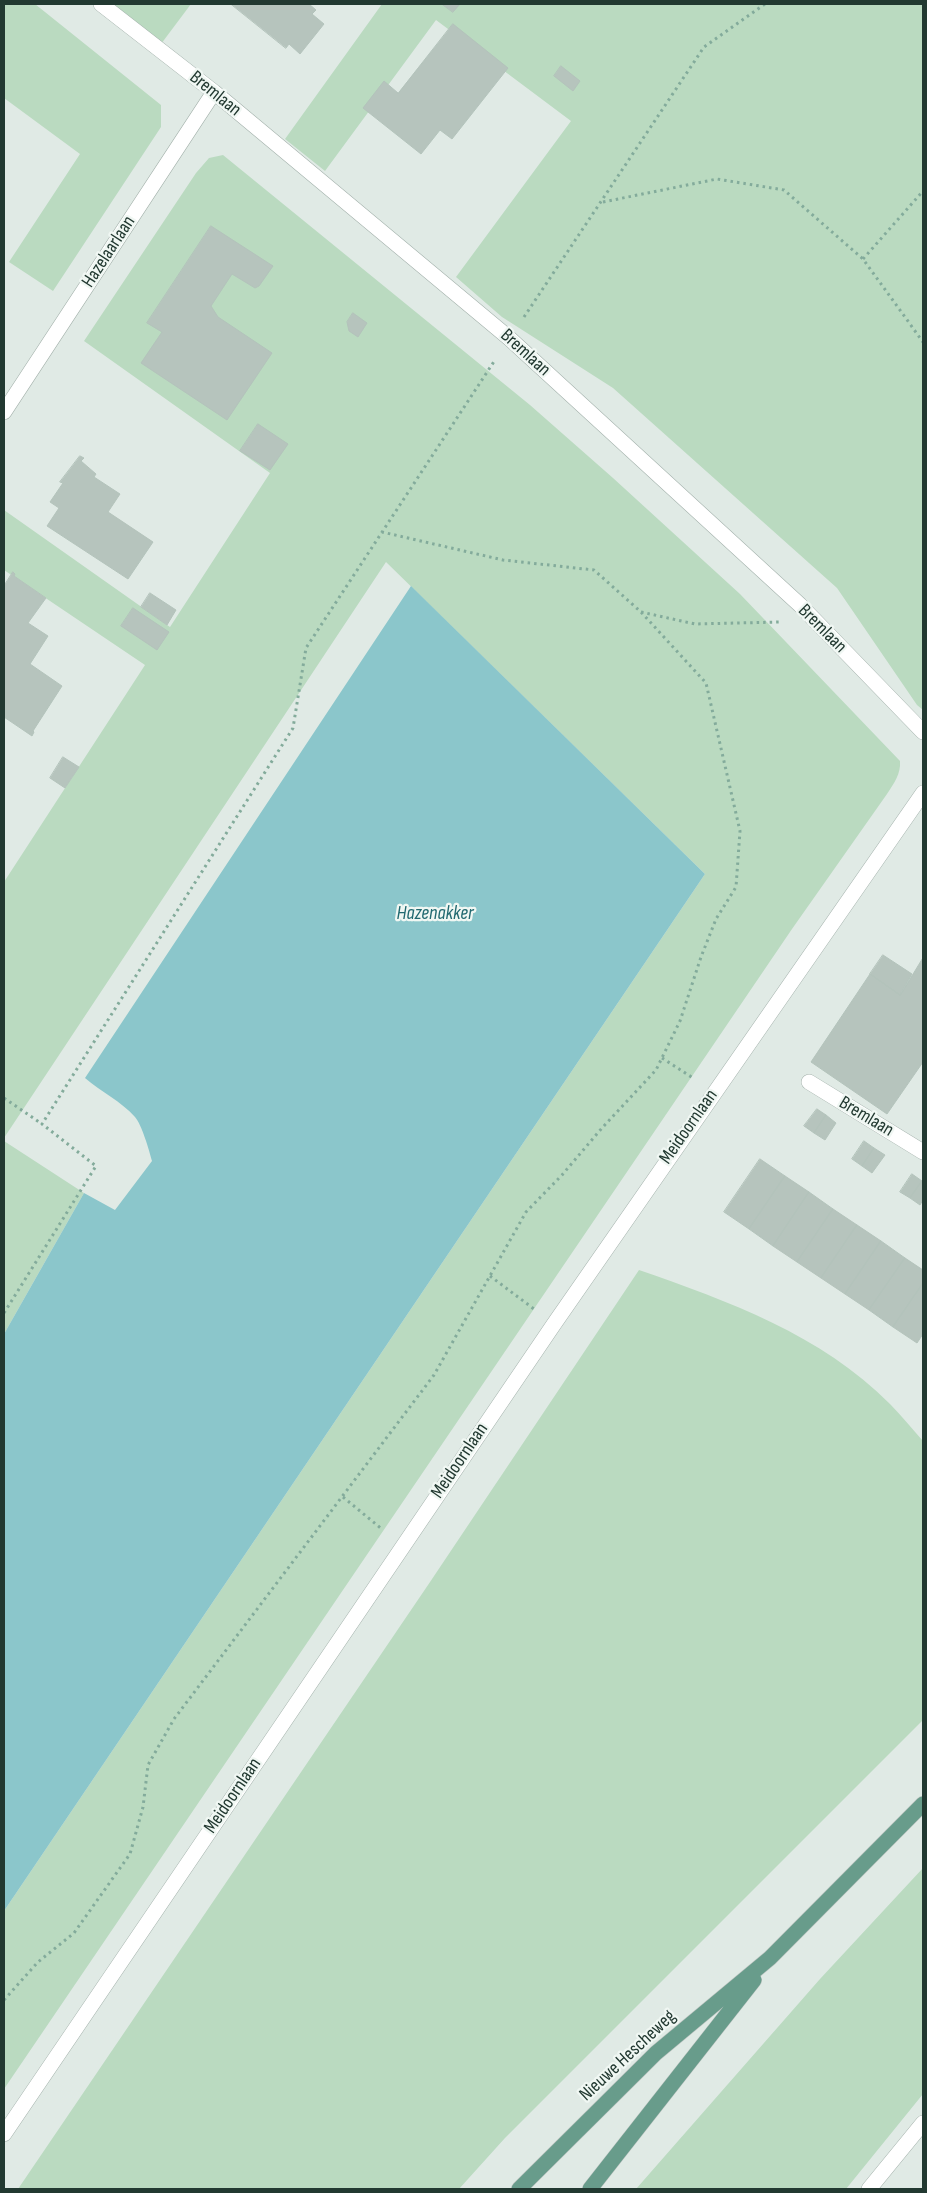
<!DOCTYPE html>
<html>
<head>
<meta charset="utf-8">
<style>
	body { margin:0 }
	#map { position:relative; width:927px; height:2193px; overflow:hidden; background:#e0eae5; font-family:"Sofia Sans Condensed",sans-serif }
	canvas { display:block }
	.frame { position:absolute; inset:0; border:5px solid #223931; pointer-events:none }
</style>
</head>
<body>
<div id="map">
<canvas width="927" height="2193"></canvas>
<div class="frame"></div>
</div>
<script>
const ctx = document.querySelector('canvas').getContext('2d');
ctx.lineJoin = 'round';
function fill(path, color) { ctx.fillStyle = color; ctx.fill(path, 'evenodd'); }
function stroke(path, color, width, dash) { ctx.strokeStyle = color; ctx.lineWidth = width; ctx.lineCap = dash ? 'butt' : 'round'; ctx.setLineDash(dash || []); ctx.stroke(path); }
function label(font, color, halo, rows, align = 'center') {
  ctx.font = font + ' "Sofia Sans Condensed",sans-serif'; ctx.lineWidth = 4.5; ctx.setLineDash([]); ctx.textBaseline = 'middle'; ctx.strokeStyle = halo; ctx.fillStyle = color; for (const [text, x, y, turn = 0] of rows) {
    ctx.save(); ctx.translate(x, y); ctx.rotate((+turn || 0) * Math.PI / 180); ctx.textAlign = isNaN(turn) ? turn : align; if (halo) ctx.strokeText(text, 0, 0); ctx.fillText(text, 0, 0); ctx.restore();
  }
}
const green = new Path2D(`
	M4 4H35L161 105V127L53 291 9 262 80 154 4 98Z
	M109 4H191L161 44Z
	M382 4H923V710L917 705 837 588 613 388 502 317 456 277 571 121 436 20 325 171 285 139Z
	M223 155 530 405 613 478 740 594 900 761C901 774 894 783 887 794L792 929 4 2089V1911L705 874 386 562 4 1138V882L145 665 4 570V510L170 627 270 473 84 341 196 173 209 158Z
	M4 1141 84 1193 4 1334Z
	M639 1270C728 1301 822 1335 890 1404 902 1416 912 1429 923 1441V1720L505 2138 459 2189H18L428 1585Z
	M923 1868V2094L846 2189H636L820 1979Z`);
const water = new Path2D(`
	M411 586 705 874 4 1911V1334L84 1193 115 1210 152 1161C149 1150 142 1125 135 1117 121 1101 101 1092 85 1078Z`);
const building = new Path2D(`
	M231 4H309L316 10 312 14 324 24 300 54 289 44 286 48Z
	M442 4H460L453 12Z
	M453 24 508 68 452 139 440 130 421 154 363 108 384 81 398 93Z
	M561 66 580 81 573 91 554 76Z
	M211 226 273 266 259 286 255 288 232 274 211 306 218 317 272 353 227 420 141 363 162 332 147 323Z
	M353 313 367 323 358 337 349 331 347 322Z
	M258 424 288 444 270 470 240 451Z
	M80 456 84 458 81 461 96 474 94 477 120 494 108 512 153 542 128 579 47 526 59 508 50 502 63 483 60 482Z
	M13 572 15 574 14 576 46 598 28 623 48 636 30 664 62 686 33 731 34 732 32 736 4 717V586Z
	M150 593 176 610 167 625 141 607Z
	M133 608 169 632 157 650 121 626Z
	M63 757 79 767 65 788 50 778Z
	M883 955 912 974 900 995 870 974Z
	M923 958V1062L887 1114 811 1062 870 974 900 995Z
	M817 1109 826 1115 814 1133 804 1126Z
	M826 1115 836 1123 825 1140 814 1133Z
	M864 1141 874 1148 862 1166 852 1159Z
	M874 1148 885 1155 872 1173 862 1166Z
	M760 1159 785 1176 749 1229 724 1212Z
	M912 1174 922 1181 910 1198 900 1192Z
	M785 1176 809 1192 773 1246 749 1229Z
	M922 1181 923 1200 920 1205 910 1198Z
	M809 1192 833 1209 797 1262 773 1246Z
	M833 1209 857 1225 821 1278 797 1262Z
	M857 1225 881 1241 845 1294 821 1278Z
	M881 1241 905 1258 869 1310 845 1294Z
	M905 1258 923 1270V1283L893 1327 869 1310Z
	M923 1283V1334L917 1343 893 1327Z`);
const path = new Path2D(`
	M603 202 717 179 784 190 863 259 923 342
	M863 259 923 191
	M524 317 704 47 765 4
	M641 612 695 624 779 622
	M662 1058 693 1078
	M4 1098 42 1124
	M490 1276 534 1309
	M4 1313 96 1166 42 1124 293 728 306 648 495 360
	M343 1497 383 1530
	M4 2000 38 1962 74 1933 130 1854 143 1807 148 1765 174 1719 434 1375 526 1212 562 1175 602 1128 656 1070 680 1021 701 957 716 919 736 887 740 831 706 683 641 612 594 570 503 560 382 532`);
const minor = new Path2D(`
	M101 4 214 92 509 338 800 605 923 732
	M4 412 214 92
	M809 1082 923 1152
	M4 2134 554 1324 923 793
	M869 2189 923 2123`);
const major = new Path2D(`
	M519 2189 656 2053 770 1958 923 1804
	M590 2189 754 1980`);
const streetNames = [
	["Bremlaan",215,94,39],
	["Hazelaarlaan",109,252,-57],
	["Bremlaan",525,353,42],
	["Bremlaan",822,629,45],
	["Bremlaan",866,1117,31],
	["Meidoornlaan",689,1127,-55],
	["Meidoornlaan",460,1461,-56],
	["Meidoornlaan",233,1796,-56],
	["Nieuwe Hescheweg",628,2056,-43]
];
const waterNames = [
	["Hazenakker",435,914]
];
fill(green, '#badac0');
fill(water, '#8bc6cb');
fill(building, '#b6c4bd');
stroke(building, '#b3c3bb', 1);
stroke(minor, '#a3b1ab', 16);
stroke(major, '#bdc4c1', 16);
stroke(path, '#83ab9b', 3, [2.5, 4]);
stroke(minor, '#fff', 15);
stroke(major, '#689c8b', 15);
label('19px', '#223931', '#f0f7f3', streetNames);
label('italic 20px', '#216970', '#f0f7f3', waterNames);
</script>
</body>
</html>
